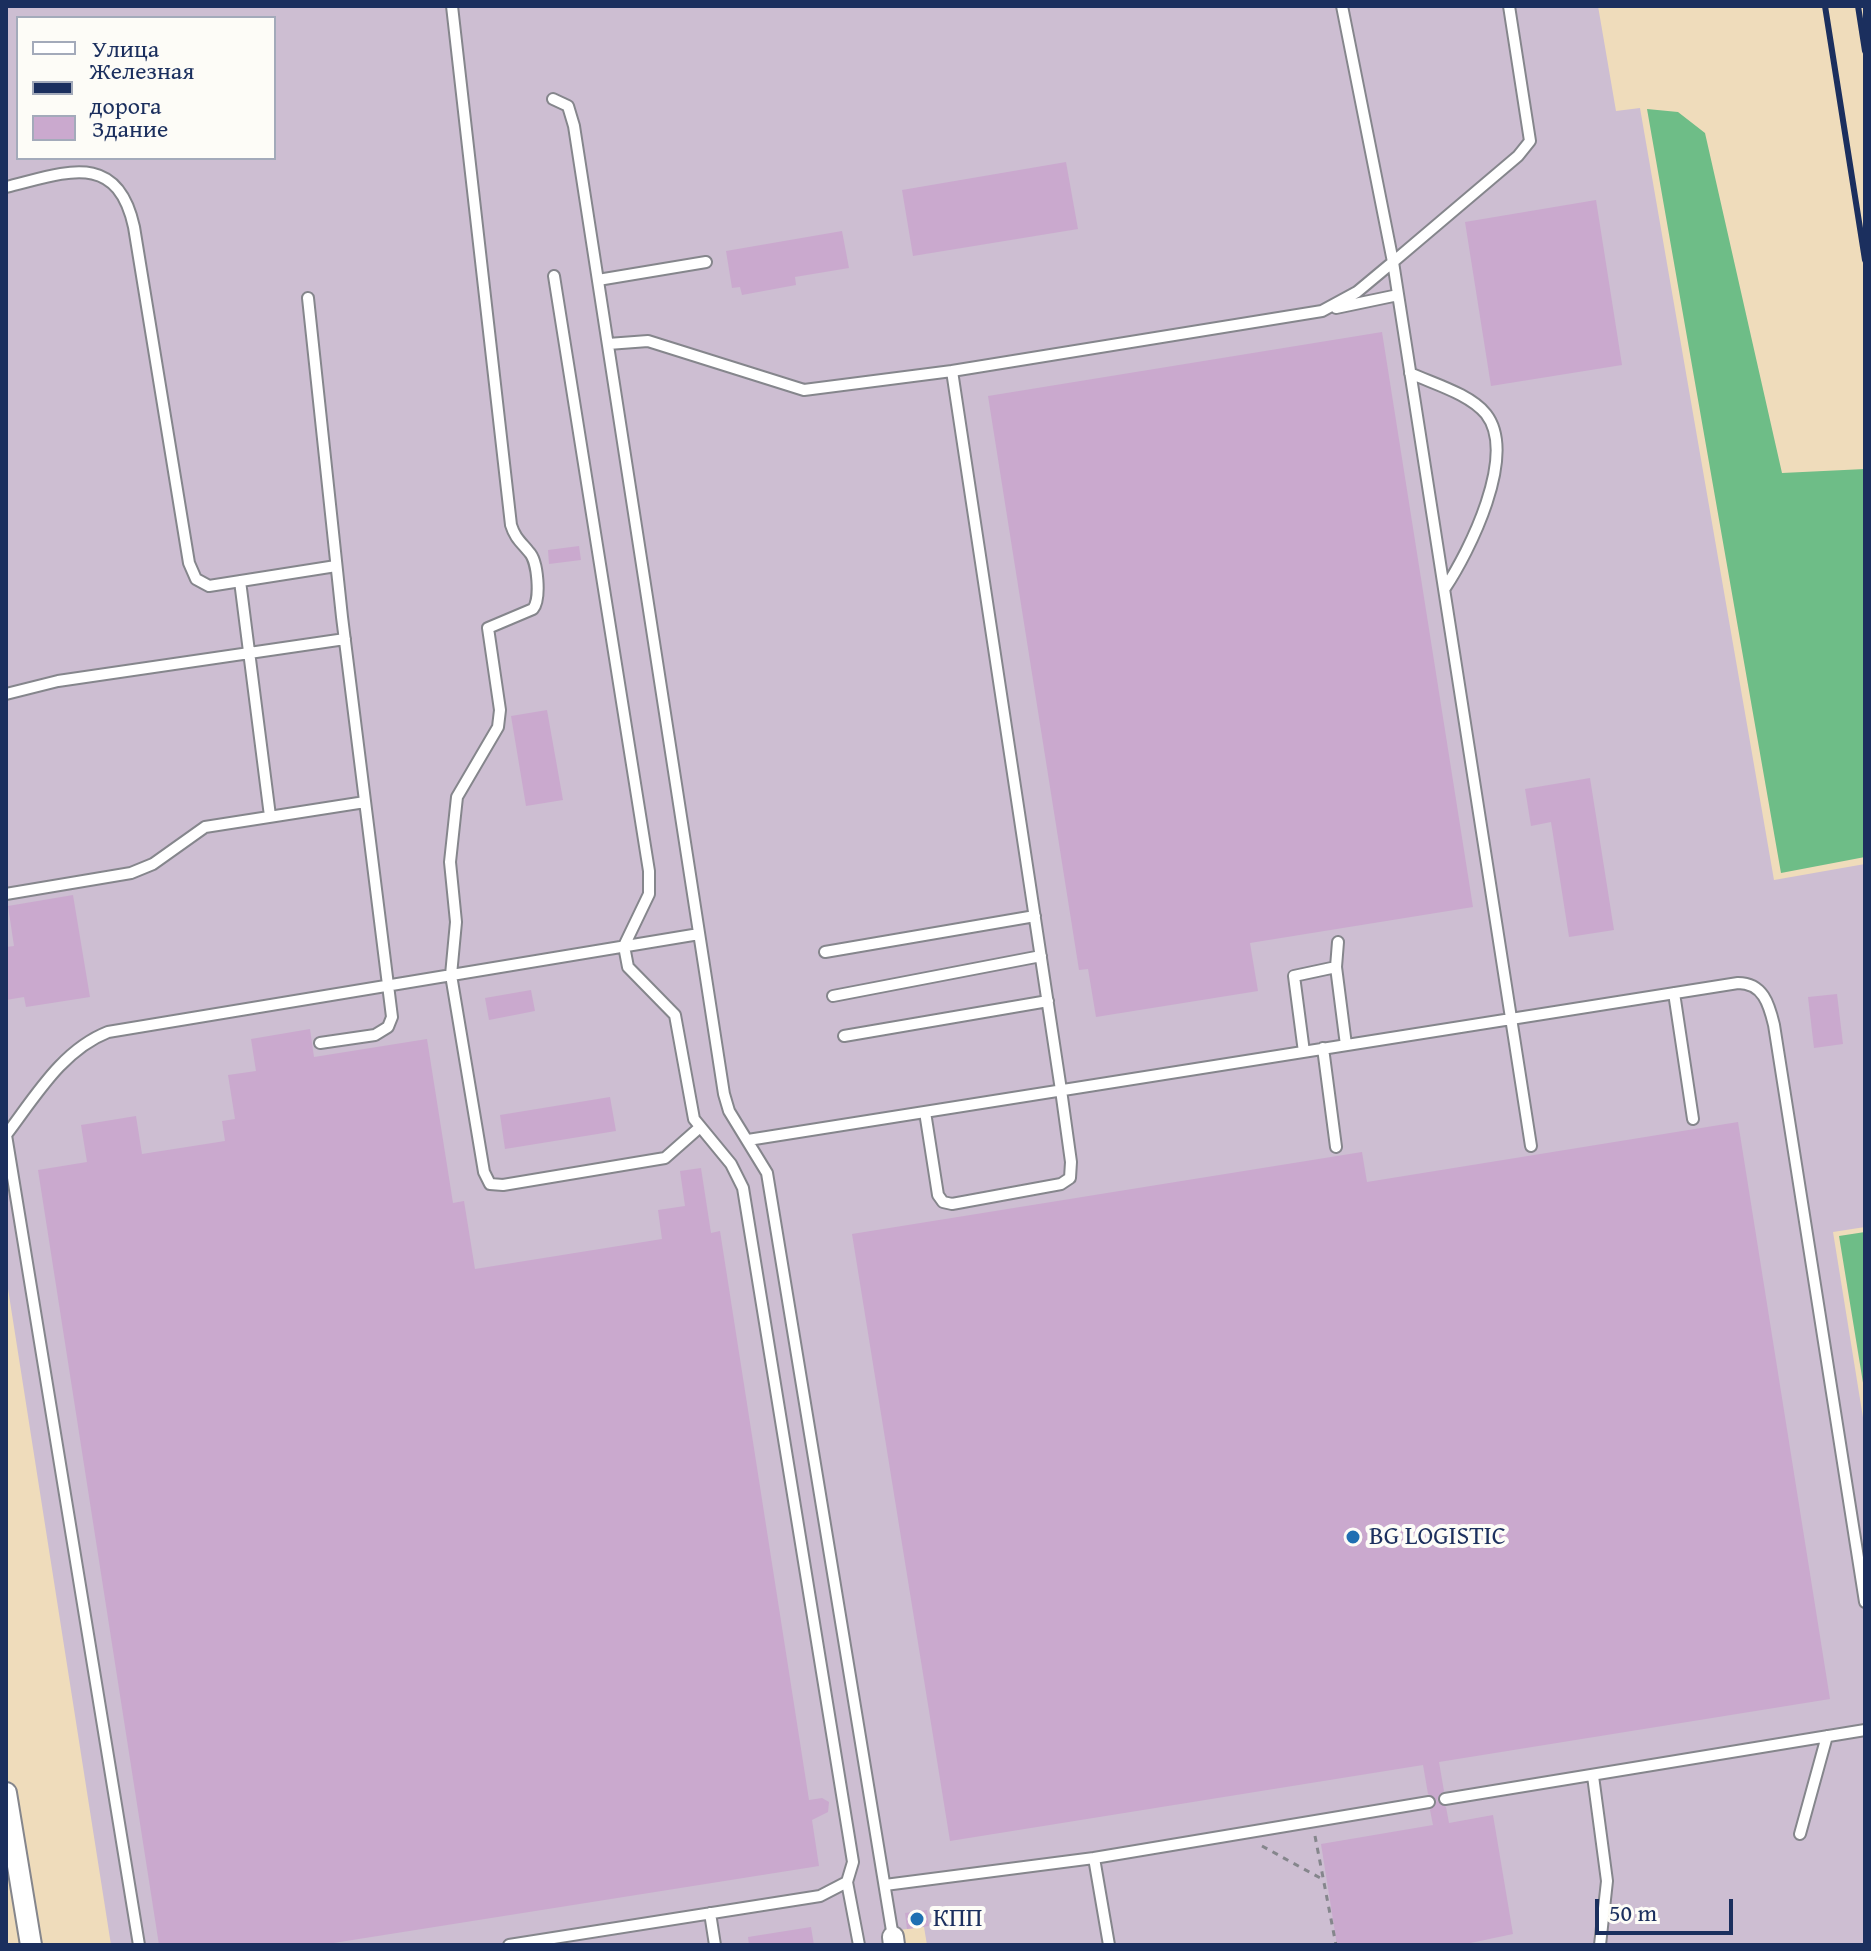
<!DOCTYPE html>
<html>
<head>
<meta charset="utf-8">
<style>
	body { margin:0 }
	#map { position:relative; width:1871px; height:1951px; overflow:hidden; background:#efdcbb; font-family:"Gentium Book Plus",serif }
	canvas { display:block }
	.frame { position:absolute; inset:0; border:8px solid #1b2f5e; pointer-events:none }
	.legend { position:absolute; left:16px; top:16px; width:260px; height:144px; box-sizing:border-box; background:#fdfcf7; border:2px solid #a3aaba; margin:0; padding:10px 14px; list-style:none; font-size:24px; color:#1b2f5e }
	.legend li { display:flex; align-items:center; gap:16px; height:40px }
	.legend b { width:40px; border:2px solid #a3aaba }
	.scale { position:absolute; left:1595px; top:1899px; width:138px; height:36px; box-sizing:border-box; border:4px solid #1b2f5e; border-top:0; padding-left:10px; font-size:24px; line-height:28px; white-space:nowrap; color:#1b2f5e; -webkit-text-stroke:6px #fdfcf7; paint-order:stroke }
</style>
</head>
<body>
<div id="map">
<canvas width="1871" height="1951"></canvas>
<div class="frame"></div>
<ul class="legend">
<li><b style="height:10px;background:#fff"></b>Улица</li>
<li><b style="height:10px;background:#1b2f5e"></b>Железная дорога</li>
<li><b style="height:22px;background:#caa9ce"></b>Здание</li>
</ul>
<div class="scale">50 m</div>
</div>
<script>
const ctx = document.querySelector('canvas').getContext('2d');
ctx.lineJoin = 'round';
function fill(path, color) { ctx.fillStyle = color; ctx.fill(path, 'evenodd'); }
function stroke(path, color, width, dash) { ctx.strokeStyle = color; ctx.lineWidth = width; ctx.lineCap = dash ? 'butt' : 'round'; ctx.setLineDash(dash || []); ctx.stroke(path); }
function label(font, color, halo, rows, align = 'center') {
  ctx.font = font + ' "Gentium Book Plus",serif'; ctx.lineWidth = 8; ctx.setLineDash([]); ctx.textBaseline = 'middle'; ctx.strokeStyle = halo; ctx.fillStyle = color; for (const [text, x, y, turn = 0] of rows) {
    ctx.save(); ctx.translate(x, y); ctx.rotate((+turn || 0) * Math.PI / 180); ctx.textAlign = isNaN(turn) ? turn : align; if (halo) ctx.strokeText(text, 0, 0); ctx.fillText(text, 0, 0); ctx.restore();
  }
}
const industrial = new Path2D(`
	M6 6H1598L1616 111 1640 108 1774 880 1865 864V1227L1833 1232 1865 1430V1945H927L924 1927 882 1932 884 1945H111L6 1276ZM18 18H274V158H18Z`);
const forest = new Path2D(`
	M1647 109 1678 112 1705 133 1782 473 1865 469V857L1781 873Z
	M1865 1232V1395L1839 1236Z`);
const building = new Path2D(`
	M1066 162 1078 229 913 256 902 190Z
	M1596 200 1622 365 1491 386 1465 222Z
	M842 231 849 268 795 277 796 285 742 295 740 287 732 288 726 251Z
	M1382 332 1473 907 1250 943 1258 991 1096 1017 1088 969 1079 970 988 396Z
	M579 546 581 560 549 564 548 550Z
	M547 710 563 800 526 806 511 716Z
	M1590 778 1614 930 1569 937 1551 822 1531 826 1525 789Z
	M73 895 90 997 26 1007 24 997 6 1000V947L14 946 8 906Z
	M531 990 535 1011 489 1020 485 998Z
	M1837 994 1843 1044 1814 1048 1808 997Z
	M310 1029 314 1057 427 1039 453 1203 464 1201 475 1269 662 1239 658 1210 685 1206 680 1171 701 1168 711 1233 720 1231 809 1800 822 1798 829 1802 828 1812 812 1820 819 1866 321 1945H159L38 1170 87 1162 81 1125 136 1116 142 1154 225 1141 222 1121 235 1119 228 1075 256 1071 251 1039Z
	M610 1097 616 1131 505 1149 500 1115Z
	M1738 1122 1830 1699 1439 1762 1444 1791 1437 1800 1446 1807 1449 1823 1493 1815 1513 1934 1461 1945H1337L1321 1844 1433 1825 1430 1810 1437 1801 1428 1794 1423 1765 950 1841 852 1234 1362 1152 1367 1182Z
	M927 1910 929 1926 907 1929 905 1913Z
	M811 1927 814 1945H749L748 1937Z`);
const path = new Path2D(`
	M1315 1836 1336 1945
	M1262 1846 1322 1879`);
const service = new Path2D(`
	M452 6 511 525C515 538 521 542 529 552 538 561 541 599 533 609L488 628 500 710 498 727 457 797 450 862 456 922 451 975 484 1172 490 1184 503 1185 665 1158 699 1128
	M1509 6 1530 141 1518 156 1393 262 1531 1146
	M553 99 568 106 574 126 724 1094 729 1111 767 1173 893 1937
	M6 187C64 173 117 149 134 227L189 563 196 579 209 586 336 566
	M554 276 649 871V894L624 946 628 967 675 1015 694 1119 731 1164 743 1188 853 1862 847 1882
	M598 280 706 262
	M308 298 342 617 392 1017 388 1027 375 1035 320 1043
	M1336 308 1398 295
	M608 344 648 341 804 390 952 371
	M1410 373C1434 384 1470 394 1486 414 1518 455 1469 552 1445 588
	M240 581 270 816
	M6 694 58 681 345 639
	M6 894 131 873 153 864 205 827 365 802
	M825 952 1035 916
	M1336 967 1338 942
	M1674 993 1693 1119
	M833 996 1041 956
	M844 1036 1048 1001
	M1323 1048 1336 1147
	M1304 1052 1294 976 1336 967 1346 1045
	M925 1112 938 1195 943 1202 952 1204 1061 1184 1070 1178 1071 1162 1061 1090 952 371 1322 311 1357 292 1393 262 1342 6
	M748 1140 1738 983C1763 983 1769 1004 1774 1025L1865 1602
	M1593 1776 1607 1881 1600 1945
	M1445 1799 1865 1730
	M1800 1834 1827 1736
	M1094 1858 1429 1802
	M885 1885 1094 1858 1109 1945
	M710 1913 715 1945
	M139 1945 6 1135C35 1097 62 1050 108 1032L699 934
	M509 1945 820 1896 847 1882 859 1945`);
const minor = new Path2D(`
	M6 1793 31 1945
	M893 1937 894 1945`);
const rail = new Path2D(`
	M1825 6 1865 260
	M1858 6 1865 51`);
const markers = [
	[1353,1537,8,"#1f6fb2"],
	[917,1919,8,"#1f6fb2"]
];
const poiNames = [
	["BG LOGISTIC",1369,1537],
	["КПП",933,1919]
];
fill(industrial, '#cdbed2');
fill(forest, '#6ebd87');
fill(building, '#caa9ce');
stroke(service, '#85868c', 14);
stroke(minor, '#85868c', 24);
stroke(path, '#85868c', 3, [6, 6]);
stroke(service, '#fff', 10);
stroke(minor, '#fff', 20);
stroke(rail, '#1b2f5e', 6);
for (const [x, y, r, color] of markers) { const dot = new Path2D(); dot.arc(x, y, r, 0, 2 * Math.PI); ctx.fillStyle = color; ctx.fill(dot); stroke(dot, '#fdfcf7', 3); }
label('26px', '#1b2f5e', '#fdfcf7', poiNames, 'left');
</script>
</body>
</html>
